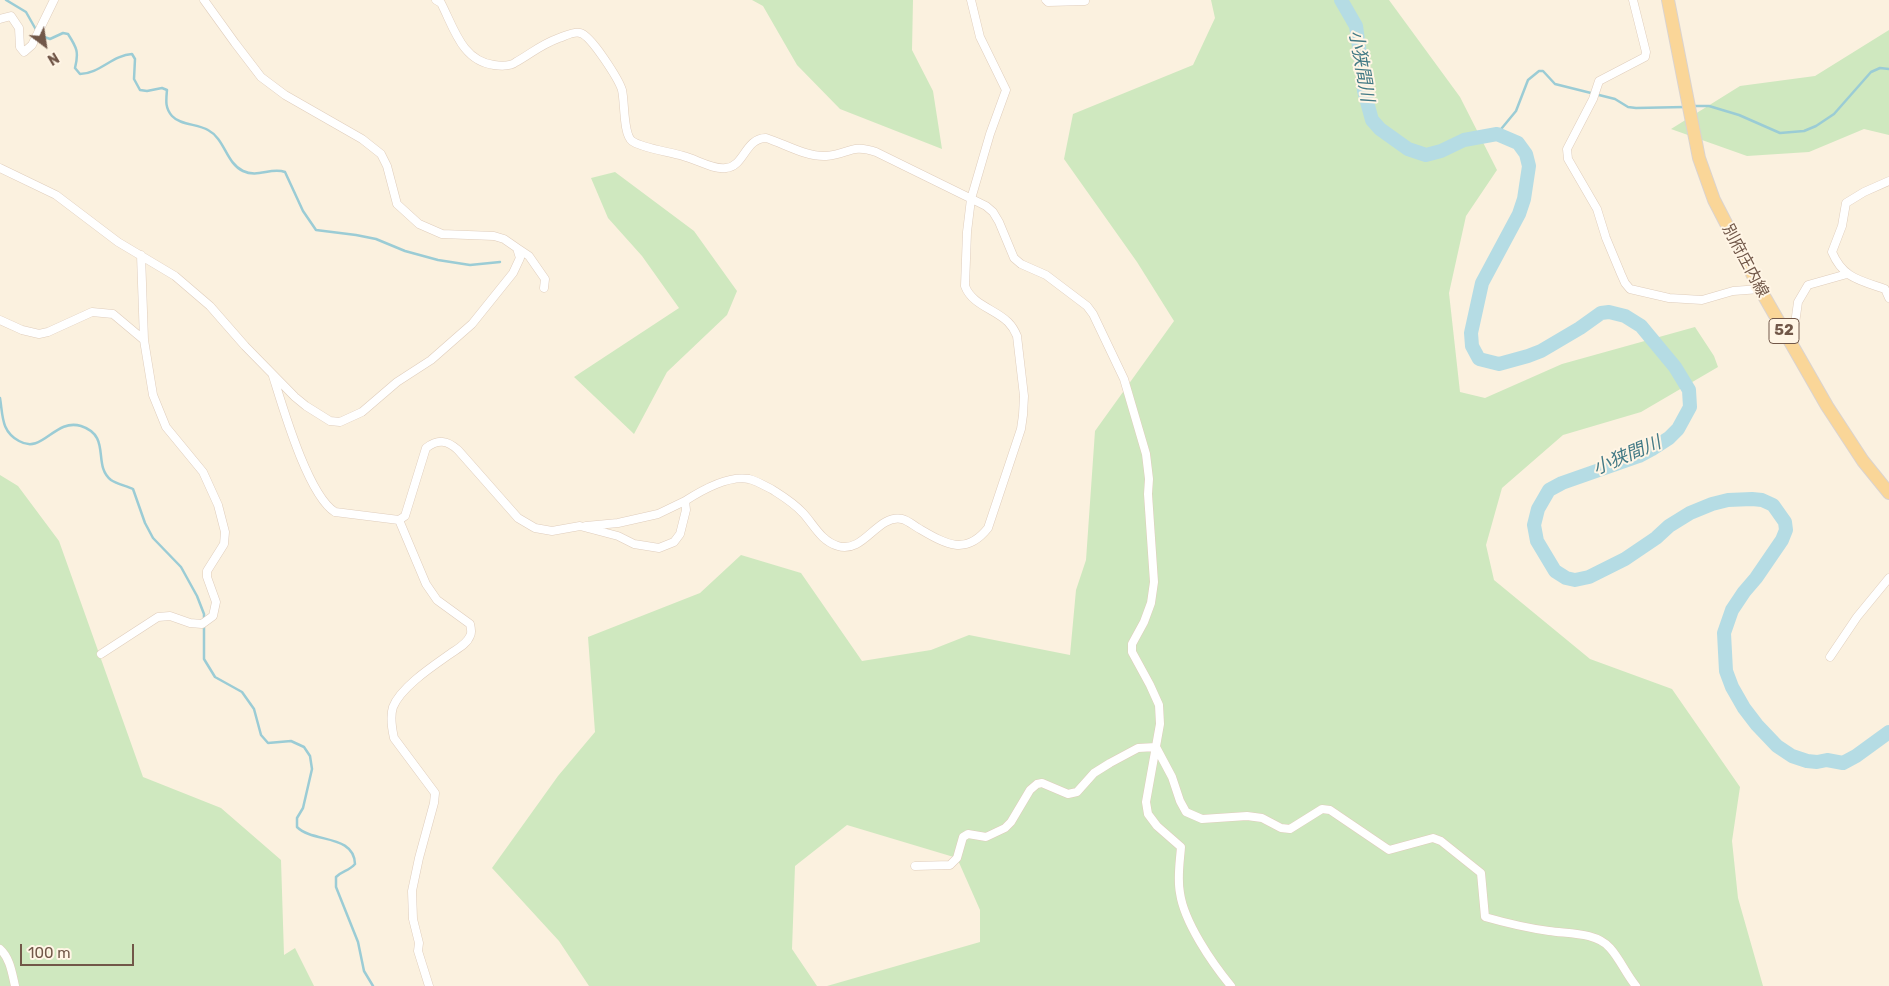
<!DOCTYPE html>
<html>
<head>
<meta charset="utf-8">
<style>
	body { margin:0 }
	#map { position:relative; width:1889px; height:986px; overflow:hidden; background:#fbf1df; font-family:Rubik,sans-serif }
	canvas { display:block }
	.north { position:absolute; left:20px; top:20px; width:50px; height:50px; -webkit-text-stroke:4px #fff5e5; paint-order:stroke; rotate:149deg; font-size:14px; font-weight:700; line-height:20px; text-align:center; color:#715748 }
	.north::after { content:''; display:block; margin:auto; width:18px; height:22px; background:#715748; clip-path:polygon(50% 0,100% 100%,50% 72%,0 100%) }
	.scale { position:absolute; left:20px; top:944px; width:114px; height:22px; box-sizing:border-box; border:2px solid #715748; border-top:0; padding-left:6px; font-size:15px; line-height:18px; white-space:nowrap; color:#715748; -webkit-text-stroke:4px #fff5e5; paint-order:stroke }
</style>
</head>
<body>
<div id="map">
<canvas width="1889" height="986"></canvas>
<div class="north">N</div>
<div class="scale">100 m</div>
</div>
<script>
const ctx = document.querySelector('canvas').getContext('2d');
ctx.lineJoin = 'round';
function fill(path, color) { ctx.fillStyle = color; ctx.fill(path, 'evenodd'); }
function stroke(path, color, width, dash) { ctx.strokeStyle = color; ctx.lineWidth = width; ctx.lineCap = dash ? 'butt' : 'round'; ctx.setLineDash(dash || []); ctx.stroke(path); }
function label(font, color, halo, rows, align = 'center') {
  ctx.font = font + ' Rubik,"Noto Sans JP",sans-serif'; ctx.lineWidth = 4; ctx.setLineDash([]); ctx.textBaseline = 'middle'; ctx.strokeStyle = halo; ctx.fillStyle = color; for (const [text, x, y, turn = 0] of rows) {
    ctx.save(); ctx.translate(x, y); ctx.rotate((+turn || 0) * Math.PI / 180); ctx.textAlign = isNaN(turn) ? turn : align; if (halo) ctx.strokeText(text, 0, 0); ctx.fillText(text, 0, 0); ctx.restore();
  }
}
const green = new Path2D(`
	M752 0H913L912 50 933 91 942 149 840 109 797 65 763 6Z
	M1211 0H1389L1460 97 1497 170 1466 216 1449 293 1460 392 1485 398 1562 364 1695 327 1714 356 1718 367 1641 412 1563 435 1502 488 1486 545 1494 580 1590 659 1672 689 1740 787 1732 841 1738 898 1763 986H827L980 942V910L957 858 847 825 795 866 792 949 817 986H589L559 941 492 868 558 776 595 732 588 637 700 593 741 555 801 573 862 661 931 650 969 635 1070 655 1076 590 1086 560 1095 431 1174 321 1137 262 1064 159 1073 114 1193 65 1215 18Z
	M1889 30V135L1864 129 1809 152 1747 156 1671 129 1740 86 1815 76Z
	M615 172 694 231 737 291 727 315 667 372 634 434 574 377 679 308 642 256 608 218 591 178Z
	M0 475 18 486 59 541 143 777 221 808 281 860 284 955 295 948 314 986H0Z`);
const stream = new Path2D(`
	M6 0 26 12 39 35 50 39 63 33 68 34C77 48 79 52 75 68L80 74C99 74 113 55 132 54L135 59 134 79 140 90 147 91 162 88 167 90C166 101 165 108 172 116 180 125 198 124 208 130 225 139 226 163 243 171 258 178 271 167 285 172L303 211 316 230 356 235 376 239 405 251 438 260 470 265 500 262
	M1693 106H1709L1739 115 1780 133 1804 131 1816 126 1834 114 1871 72 1880 68 1889 69
	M1497 134 1516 111 1528 80 1539 71H1543L1555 84 1615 99 1628 107 1636 108 1685 107
	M0 398C3 416 1 431 19 441 43 455 54 418 81 426 112 436 92 465 111 480 117 484 127 486 133 489L145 523 153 538 181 567 197 596 204 614V659L215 677 242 692 254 709 261 735 268 743 291 741 304 747 310 756 312 769 303 808 297 818V827C313 843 354 834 355 864 349 871 342 871 336 877V887L358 942 364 971 373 986`);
const river = new Path2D(`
	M1341 0 1356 26 1363 75 1364 91 1372 120 1380 129 1408 149 1426 155 1441 151 1464 140 1497 134 1518 143 1526 154 1529 166 1524 199 1519 214 1482 283 1471 333 1472 346 1479 359 1499 364 1528 356 1541 351 1580 328 1601 313 1609 312 1625 316 1641 326 1675 367 1689 390 1690 407 1678 429 1669 438 1652 449 1639 456 1562 483 1549 490 1538 509 1534 525 1537 541 1555 571 1566 578 1575 580 1589 577 1625 559 1656 538 1669 526 1690 513 1712 504 1728 500 1752 499 1762 500 1773 505 1785 522 1786 530 1782 540 1756 578 1744 592 1732 610 1724 633 1726 671 1732 687 1744 708 1757 725 1777 746 1792 756 1807 761 1817 762 1827 760 1843 763 1856 756 1889 732`);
const street = new Path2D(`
	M436 0 441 3C454 28 462 61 494 65 501 66 511 66 516 62 532 53 540 45 559 38 565 36 574 31 580 33 591 35 619 80 622 90 625 103 623 134 632 141 641 148 671 152 683 156 696 159 713 170 726 168 744 167 745 138 766 138 785 144 806 157 826 156 848 155 851 143 876 152L986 206 993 212 999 222 1014 258 1021 264 1046 275 1087 306 1093 314 1124 379 1146 454 1149 479 1148 494 1154 582 1151 603 1144 622 1132 644V652L1150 685 1159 705 1160 724 1146 802 1148 814 1157 826 1181 847C1180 861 1177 878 1180 893 1184 922 1212 963 1231 986
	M1046 0 1048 2 1085 1
	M1633 0 1646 52 1645 57 1599 81 1593 99 1567 149 1568 159 1597 209 1606 238 1621 274 1625 283 1630 289 1669 298 1702 300 1733 291 1760 289
	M0 19 11 16 19 28 20 47 24 52 32 45 54 0
	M0 168 56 195 118 242 175 276 210 306 245 346 295 397 306 406 330 421 340 422 362 412 397 382 431 360 472 324 513 273 520 258 517 248 504 239 494 236 442 234 419 224 397 204 387 166 381 154 362 139 285 95 261 77 235 43 204 0
	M1889 181 1864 192 1846 203 1842 226 1832 252C1843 278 1859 280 1885 289L1889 298
	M517 248 529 256 545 279 544 288
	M0 320 22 330 39 334 48 332 92 312 113 314 144 340
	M1792 345 1798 302 1808 285 1847 274
	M273 376C283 408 308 495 335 512L399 520
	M399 520 405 516 426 448C438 439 447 440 458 450L518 518 535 528 552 531 580 526 618 536 634 544 659 548 674 542 680 534 686 510 685 501C702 490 728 475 749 479 757 481 765 486 773 490 784 497 794 503 803 513 814 525 821 541 838 546 864 554 877 514 902 519 907 520 913 525 918 528 944 543 965 557 988 528L1021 429 1023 415 1024 396 1017 336C1015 331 1012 326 1008 322 995 309 972 305 965 286L967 232 971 199 990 134 1006 90 980 37 971 0
	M399 520 426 584 437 600 470 624C471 628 472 633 470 636 467 644 457 649 450 654 433 666 401 687 393 707 390 716 392 729 394 738L435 793 434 803 419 858 412 891 413 919 419 943 418 951 429 986
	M586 526 618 523 658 514 685 501
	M101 654 158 617 170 616 190 623 202 624 213 616 216 602 207 577V571L224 544 225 532 218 505 203 472 166 427 153 395 144 340 141 255
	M1830 657 1857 617 1889 578
	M1156 747 1172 777 1180 801 1186 812 1202 819 1247 816 1262 818 1281 828 1290 829 1322 809 1330 810 1389 850 1433 838 1441 841 1481 873 1485 917C1506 923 1527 928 1549 931 1568 934 1596 932 1610 948 1620 959 1626 974 1636 986
	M915 866 950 865 957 858 963 837 968 834 986 837 1005 828 1011 822 1030 790 1037 784 1042 783 1068 794 1077 792 1094 773 1110 763 1138 748 1156 747
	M0 949C10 958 12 973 15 986`);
const primary = new Path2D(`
	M1668 0 1699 158 1714 200 1760 289 1827 406 1863 461 1889 493`);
const shields = [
	[1784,331,30]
];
const shieldNames = [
	["52",1784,331]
];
const streetNames = [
	["別府庄内線",1745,261,62]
];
const waterNames = [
	["小狭間川",1361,66,80],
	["小狭間川",1627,456,-23]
];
fill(green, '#cfe8bf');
stroke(stream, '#9bccd5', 2.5);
stroke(river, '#b5dce4', 14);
stroke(street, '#dfcdbc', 9);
stroke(primary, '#dad3cf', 14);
stroke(street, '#fff', 8);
stroke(primary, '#fad698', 12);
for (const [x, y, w] of shields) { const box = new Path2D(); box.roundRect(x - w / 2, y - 12.5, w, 25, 4); ctx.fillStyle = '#fff5e5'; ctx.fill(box); stroke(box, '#715748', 1); }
label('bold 15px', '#715748', null, shieldNames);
label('16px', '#715748', '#fff5e5', streetNames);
label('italic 18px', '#427985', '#fff5e5', waterNames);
</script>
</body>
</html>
